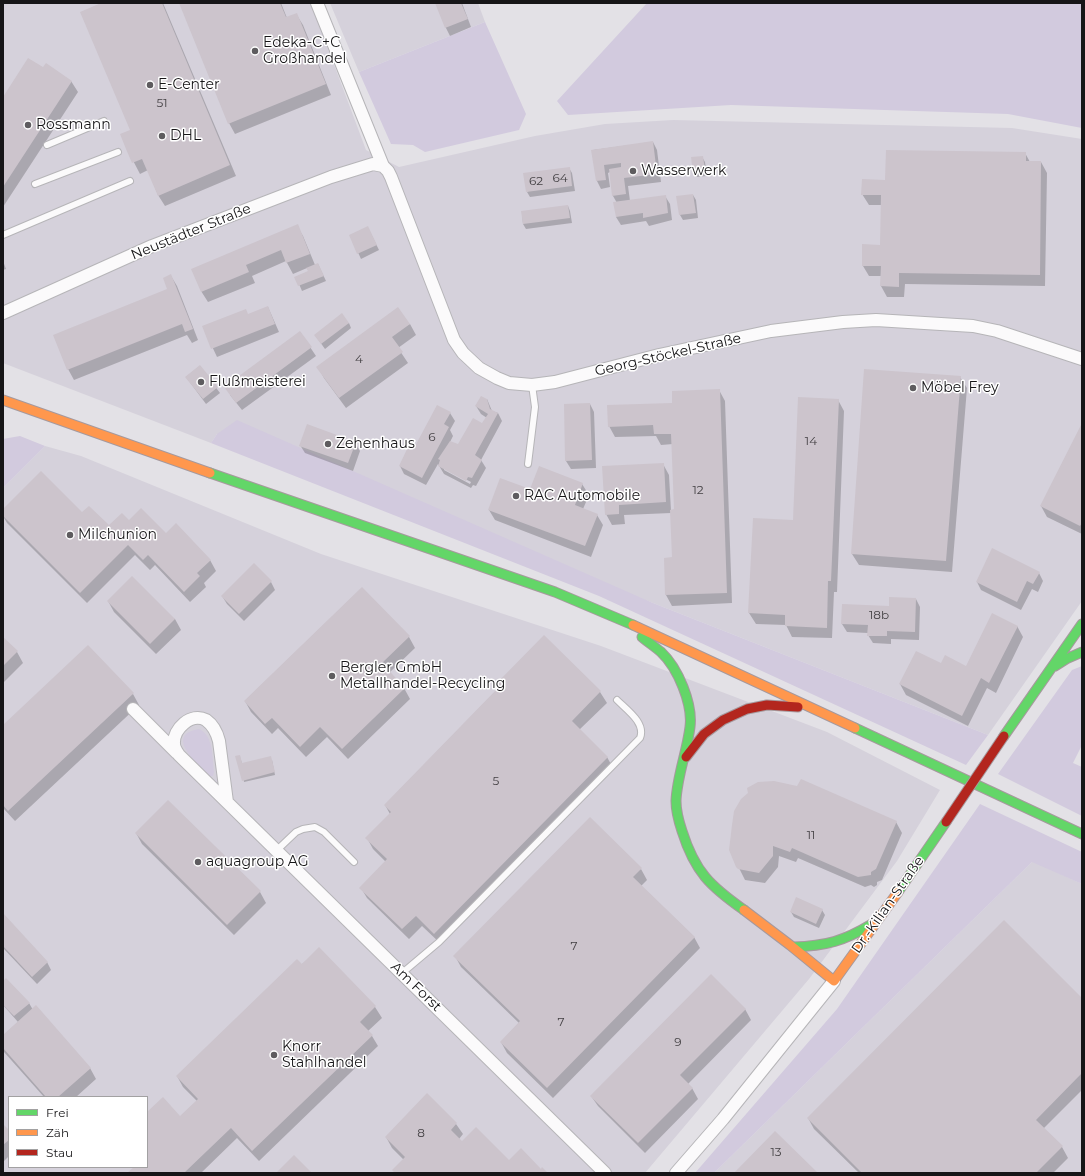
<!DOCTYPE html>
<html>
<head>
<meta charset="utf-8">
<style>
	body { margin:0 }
	#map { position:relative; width:1085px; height:1176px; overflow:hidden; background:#e3e1e6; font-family:Montserrat,sans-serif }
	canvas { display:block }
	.frame { position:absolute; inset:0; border:4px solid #161517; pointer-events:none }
	.legend { position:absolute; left:8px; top:1096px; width:140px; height:72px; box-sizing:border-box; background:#fff; border:1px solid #a2a1a2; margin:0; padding:5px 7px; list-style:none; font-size:12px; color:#161517 }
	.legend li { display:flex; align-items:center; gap:8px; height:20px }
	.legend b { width:20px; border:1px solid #a2a1a2 }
</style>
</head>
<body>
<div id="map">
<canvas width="1085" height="1176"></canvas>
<div class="frame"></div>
<ul class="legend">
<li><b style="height:5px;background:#63d668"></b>Frei</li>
<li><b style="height:5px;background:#ff974d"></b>Zäh</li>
<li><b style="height:5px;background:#b3261e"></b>Stau</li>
</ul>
</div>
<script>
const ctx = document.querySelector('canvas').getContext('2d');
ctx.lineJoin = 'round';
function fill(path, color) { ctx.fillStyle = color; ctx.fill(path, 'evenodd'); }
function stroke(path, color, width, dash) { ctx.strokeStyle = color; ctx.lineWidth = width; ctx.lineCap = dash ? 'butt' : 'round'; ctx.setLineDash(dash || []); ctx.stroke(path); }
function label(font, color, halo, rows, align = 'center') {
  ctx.font = font + ' Montserrat,sans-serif'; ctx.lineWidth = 3; ctx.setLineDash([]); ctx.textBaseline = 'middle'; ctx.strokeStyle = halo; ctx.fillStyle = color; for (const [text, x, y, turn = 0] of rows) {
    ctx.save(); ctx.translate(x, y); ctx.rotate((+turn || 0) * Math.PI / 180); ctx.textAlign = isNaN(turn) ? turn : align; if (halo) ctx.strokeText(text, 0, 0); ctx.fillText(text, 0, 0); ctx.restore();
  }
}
const built = new Path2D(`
	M3 3H311L366 150 399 167 535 136 605 124 673 120 1012 128 1082 139V601L988 735 653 603 217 434 211 443 3 363Z
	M330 3H478L485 22 359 72Z
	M45 446 81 456 321 554 601 646 827 732 940 790 897 861 809 979 645 1173H3V488ZM9 1097H147V1167H9Z
	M1033 861 1082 884V1173H714Z`);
const green = new Path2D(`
	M647 3H1082V128L1008 114 731 105 568 115 557 101Z
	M485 22 526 114 519 130 425 152 413 145 391 144 359 72Z
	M237 420 653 603 988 735 966 765 599 596 211 443 217 434Z
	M20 436 45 446 3 488V439Z
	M1082 666V745L1073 763 1082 767V816L998 774 1072 670Z
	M199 729C214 736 212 757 214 772L213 776H209C198 764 163 735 199 729Z
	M980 804 1082 852V884L1032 862 714 1173H695L837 1009Z`);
const shadow = new Path2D(`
	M103 3H163L236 176 165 206 158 195 148 170 140 174 127 149 131 131Z
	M180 3H281L287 18 296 14 303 25 331 95 235 134 229 123Z
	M436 3H462L471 27 450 36 446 28Z
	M44 69 71 81 78 92 3 207V98Z
	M653 142 657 150 661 182 628 186 630 201 665 196 670 204 672 220 649 226 646 221 621 225 616 217 617 203 613 196 610 172 608 173 610 187 601 189 597 181 593 150Z
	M1025 153 1030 162H1041L1047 173 1045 286 905 284 904 297H887L881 286V276H869L863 266 881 246 882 205H869L862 194 886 181Z
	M702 157 705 162 707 176 697 177 694 172Z
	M569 168 572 173 575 191 530 197 527 192Z
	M693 195 696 200 698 218 683 220 680 215Z
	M568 206 570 211 572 223 526 229 523 224 522 212Z
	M297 226 303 236 315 265 318 264 326 281 302 291 296 277 309 272 307 268 293 274 286 261 252 276 255 283 208 302 201 291Z
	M370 232 379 250 361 259 350 235Z
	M3 261 6 269 3 270Z
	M171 276 177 286 198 340 192 343 187 335 74 380 68 369 169 289Z
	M268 307 279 332 217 357 203 327 248 315Z
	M349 323 351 328 325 349 315 335Z
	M410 324 416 335 398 348 408 363 346 408 324 378 318 367Z
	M300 332 316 356 242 410 230 395Z
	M200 366 220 393 206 404 186 377Z
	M960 377 967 388 952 572 859 565 852 554Z
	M719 390 725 401 732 603 672 606 666 595 665 559 673 558 671 513 624 515 625 524 612 525 606 514 663 464 669 475 671 511 675 510 673 444 661 445 656 436 615 437 609 426 673 404Z
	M487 399 492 411 498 413 502 421 481 460 486 468 476 486 473 485 471 488 444 474 438 464 426 485 404 474 400 466 450 413 455 421 450 430 453 436 450 442 458 446 483 424 487 418 481 414 476 406ZM444 468 471 482 470 484 444 470Z
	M838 400 844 411 837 592H834L832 638 792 637 786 625 756 624 749 613 794 521Z
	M590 404 594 412 596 468 571 469 566 461Z
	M1082 425V534L1047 517 1041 506Z
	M355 443 360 451 353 471 305 453 300 445Z
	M582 484 589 495 583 509 597 515 603 525 591 557 495 520 489 510 531 491Z
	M3 510 82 514 109 527 129 521 166 534 210 560 216 571 204 583 206 587 190 602 155 565 150 570 135 555 87 603 7 523 3 516Z
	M1039 573 1043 581 1038 592 1032 589 1021 610 981 590 977 582Z
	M271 582 275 590 244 621 227 604 222 596Z
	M362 588 409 637 415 648 389 673 404 688 410 699 348 759 327 737 306 757 278 728 272 734 251 712 245 701Z
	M916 599 920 607 919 640 891 639V644L873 643 868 635V633L847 632 842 624Z
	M108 601 175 619 181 630 156 654 114 612Z
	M1017 626 1023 637 996 693 987 688 968 726 906 695 900 684 966 667Z
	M544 637 600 692 607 703 579 730 607 757 613 768 441 944 422 926 409 939 367 898 361 888 386 862 373 849 367 838 390 814 385 805 498 689 496 685Z
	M3 638 17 652 23 663 3 683Z
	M133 694 139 705 15 821 3 808V726Z
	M240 756 242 764 272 760 275 775 244 782Z
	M896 822 902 833 882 880 877 882V885L874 887 871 885 865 887 798 858 796 862 779 856 778 867 765 883 745 880 730 850Z
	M136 833 260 892 266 903 234 935 142 844Z
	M641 869 647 880 641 886 694 937 700 948 553 1098 507 1053 501 1042 519 1023 461 967 455 956Z
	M822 910 825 915 819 928 794 917 791 912Z
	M3 915 47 962 51 970 37 984 3 948Z
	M319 949 375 1007 382 1018 368 1031 372 1036 378 1046 259 1161 237 1138 201 1173H129L135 1167H147V1114L180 1117 197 1101 183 1087 177 1076Z
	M3 982 29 1003 33 1010 90 1068 96 1079 76 1097H44L4 1052 3 1036 18 1022 3 1005Z
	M1082 999V1090L1043 1129 1062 1147 1068 1158 1053 1173H859L814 1129 808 1118Z
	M745 1009 751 1020 688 1084 692 1088 698 1099 645 1153 598 1106 591 1096Z
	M427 1095 456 1124 463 1134 459 1139 462 1142 509 1162 545 1173H395L404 1160 392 1148 386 1137Z
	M3 1125 9 1132V1156L3 1162Z`);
const building = new Path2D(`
	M101 3H162L230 165 158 196 142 159 132 163 126 149 120 134 130 130 80 12Z
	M179 3H280L286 17 297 13 326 84 228 124Z
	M435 3H461L468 19 445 28Z
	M28 58 43 67 46 63 72 81 3 187V97Z
	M653 141 657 174 624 178 626 194 612 196 609 169 621 167V163L604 165 606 180 596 181 591 150Z
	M886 150 1026 152V161H1041L1040 275 899 273V287L880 286 881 266H862V244L880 245 881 195H861L862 179 885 180Z
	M703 156 705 171 693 173 691 157Z
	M570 167 572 186 526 192 523 173Z
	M693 194 696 213 679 215 676 196Z
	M666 195 668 213 643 218V213L616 217 613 202Z
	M568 205 570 218 523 224 521 211Z
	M298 224 310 254 286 263 281 250 246 265 249 272 201 292 191 269Z
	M368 226 377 245 357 254 349 235Z
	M318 263 324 276 298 286 294 277 308 271 306 268Z
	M171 274 193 329 185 332 182 324 67 370 53 335 167 289 163 278Z
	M268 306 275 324 211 349 202 326 246 309 248 314Z
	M398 307 410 324 392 337 403 352 339 398 316 367Z
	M342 313 349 323 321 344 314 335Z
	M300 331 312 347 236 403 224 387Z
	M200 365 218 387 203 399 185 377Z
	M864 369 961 376 946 561 851 554Z
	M720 389 727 593 665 595 664 558 672 557 670 510 674 509 671 434H654L653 425 608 427 607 405 672 403V391Z
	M481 396 487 399 490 409 498 413 475 455 482 460 472 478 468 477 466 481 438 466 440 460 438 459 450 441 458 444 473 418 482 423 488 414 475 406Z
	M798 397 839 399 831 581H828L827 628 785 626V615L748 613 753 518 793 520Z
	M590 403 592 460 565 461 564 404Z
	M437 405 451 412 444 424 449 427 422 478 399 466 408 447 413 450Z
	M1082 423V523L1080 526 1040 506Z
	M307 424 356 442 348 463 299 446Z
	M664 463 666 502 619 505V514L605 515 602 466Z
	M539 466 583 483 575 505 598 514 585 546 488 510 500 478 530 489Z
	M41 471 82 512 89 506 109 525 122 513 129 520 141 508 166 533 176 523 211 560 197 573 200 576 184 592 148 555 143 560 128 545 80 593 3 516V509Z
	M992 548 1040 572 1033 584 1027 581 1017 602 976 582Z
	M254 563 272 581 239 614 221 596Z
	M132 576 175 619 150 644 107 601Z
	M362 587 410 636 382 663 405 688 342 749 320 727 300 747 272 718 265 724 244 701Z
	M889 597 916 598 915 632 887 631V636H867L868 625 841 624 842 604 889 606Z
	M992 613 1018 626 989 683 981 678 962 716 899 684 916 651 941 663 945 655 966 666Z
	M544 635 601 691 572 721 608 757 434 934 416 916 402 929 359 888 387 859 365 838 391 812 384 805 498 688 495 685Z
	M3 637 18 651 3 666Z
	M88 645 134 693 8 811 3 805V725Z
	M240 755 242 763 271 756 275 772 242 781 235 756Z
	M801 779 897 821 876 869 871 872V875L858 877 792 848 790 852 773 846V856L759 873 738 869 736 867 729 850 732 825 734 811 741 799 748 793 747 788 758 782 774 781 797 786Z
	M168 800 261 891 227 925 135 833Z
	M590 817 642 868 633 877 695 937 547 1088 500 1042 520 1021 453 956Z
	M796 897 823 909 816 924 790 912Z
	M3 913 48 962 32 977 3 946Z
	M1004 920 1082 998V1073L1036 1120 1063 1146 1036 1173H862L807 1118Z
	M319 947 376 1006 360 1022 373 1035 252 1151 231 1128 184 1173H127L134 1167H147V1112L163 1097 180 1116 198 1099 176 1076 297 959 302 964Z
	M711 974 746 1009 680 1075 693 1088 638 1143 590 1096Z
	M6 978 30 1003 14 1016 3 1005V981Z
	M36 1005 91 1068 58 1097H46L3 1048V1035Z
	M427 1093 457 1123 451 1130 462 1141 476 1127 509 1160 521 1148 541 1169 542 1167 548 1173H395L392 1170 405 1157 385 1137Z
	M3 1124 9 1130V1140L3 1145Z
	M775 1131 818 1173H734Z
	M294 1155 312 1173H276Z`);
const lane = new Path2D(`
	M47 145 104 121
	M35 184 118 152
	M3 235 130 181
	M528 464 535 407 532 385
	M276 851 296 832 303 829 315 827 324 832 354 862
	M401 974 439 942 640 738C646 723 627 710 617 700`);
const street = new Path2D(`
	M317 3 383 166
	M3 313 152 246 331 177 373 164 383 166 388 171 391 177 454 340 463 353 479 368 497 378 509 383 532 385 555 382 659 355 771 331 843 322 876 320 973 326 997 331 1082 359
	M133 709 177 753
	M227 802 219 741C217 733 213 725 206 720 191 712 173 729 174 744 174 748 177 752 179 755L605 1173
	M676 1173 723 1119 834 981`);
const fast = new Path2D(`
	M210 473 555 592 633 625
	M642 637C648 642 655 647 661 652 678 668 693 704 690 727 687 752 677 776 676 801 676 811 679 822 682 831 695 872 710 886 744 910
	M1055 666 1066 659 1082 652
	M855 728 1082 834
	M1004 736 1082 624
	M898 892 946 822
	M793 947C826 946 844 941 872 924`);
const slow = new Path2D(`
	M3 400 210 473
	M633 625 855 728
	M744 910 790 945 834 981 898 892`);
const jam = new Path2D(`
	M686 757 704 734 723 720 747 709 767 705 798 707`);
const jamBridge = new Path2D(`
	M946 822 1004 736`);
const markers = [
	[255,51,4,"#5e5c5f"],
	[150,85,4,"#5e5c5f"],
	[28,125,4,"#5e5c5f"],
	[162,136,4,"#5e5c5f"],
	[633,171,4,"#5e5c5f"],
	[201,382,4,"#5e5c5f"],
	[913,388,4,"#5e5c5f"],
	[328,444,4,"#5e5c5f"],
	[516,496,4,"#5e5c5f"],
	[70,535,4,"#5e5c5f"],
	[332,676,4,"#5e5c5f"],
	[198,862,4,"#5e5c5f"],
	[274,1055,4,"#5e5c5f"]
];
const numberNames = [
	["51",162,103],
	["64",560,178],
	["62",536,181],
	["4",359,359],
	["6",432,437],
	["14",811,441],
	["12",698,490],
	["18b",879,615],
	["5",496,781],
	["11",811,835],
	["7",574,946],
	["7",561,1022],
	["9",678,1042],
	["8",421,1133],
	["13",776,1152]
];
const poiNames = [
	["Edeka-C+C",263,43],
	["Großhandel",263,59],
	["E-Center",158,85],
	["Rossmann",36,125],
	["DHL",170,136],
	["Wasserwerk",641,171],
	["Flußmeisterei",209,382],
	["Möbel Frey",921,388],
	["Zehenhaus",336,444],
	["RAC Automobile",524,496],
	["Milchunion",78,535],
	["Bergler GmbH",340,668],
	["Metallhandel-Recycling",340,684],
	["aquagroup AG",206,862],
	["Knorr",282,1047],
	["Stahlhandel",282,1063]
];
const streetNames = [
	["Neustädter Straße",191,232,-22],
	["Georg-Stöckel-Straße",668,355,-13],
	["Dr.-Kilian-Straße",888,905,-55],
	["Am Forst",416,987,44]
];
fill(built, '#d5d1db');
fill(green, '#d2cade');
fill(shadow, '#0003');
fill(building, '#ccc4cc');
stroke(lane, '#b6b5b8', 8);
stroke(street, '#b6b5b8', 14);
stroke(fast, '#a6999d', 11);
stroke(slow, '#a6999d', 11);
stroke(jam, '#a6999d', 11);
stroke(lane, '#fbfafb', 6);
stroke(street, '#fbfafb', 12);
stroke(fast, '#63d668', 9);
stroke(slow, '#ff974d', 9);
stroke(jam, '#b3261e', 9);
stroke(jamBridge, '#a6999d', 11, []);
stroke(jamBridge, '#b3261e', 9);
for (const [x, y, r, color] of markers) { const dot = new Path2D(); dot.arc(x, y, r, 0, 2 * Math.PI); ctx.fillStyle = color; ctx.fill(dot); stroke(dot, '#fff', 1.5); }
label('12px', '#444144', null, numberNames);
label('14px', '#161517', '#fff', poiNames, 'left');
label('14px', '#161517', '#fff', streetNames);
</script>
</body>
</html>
